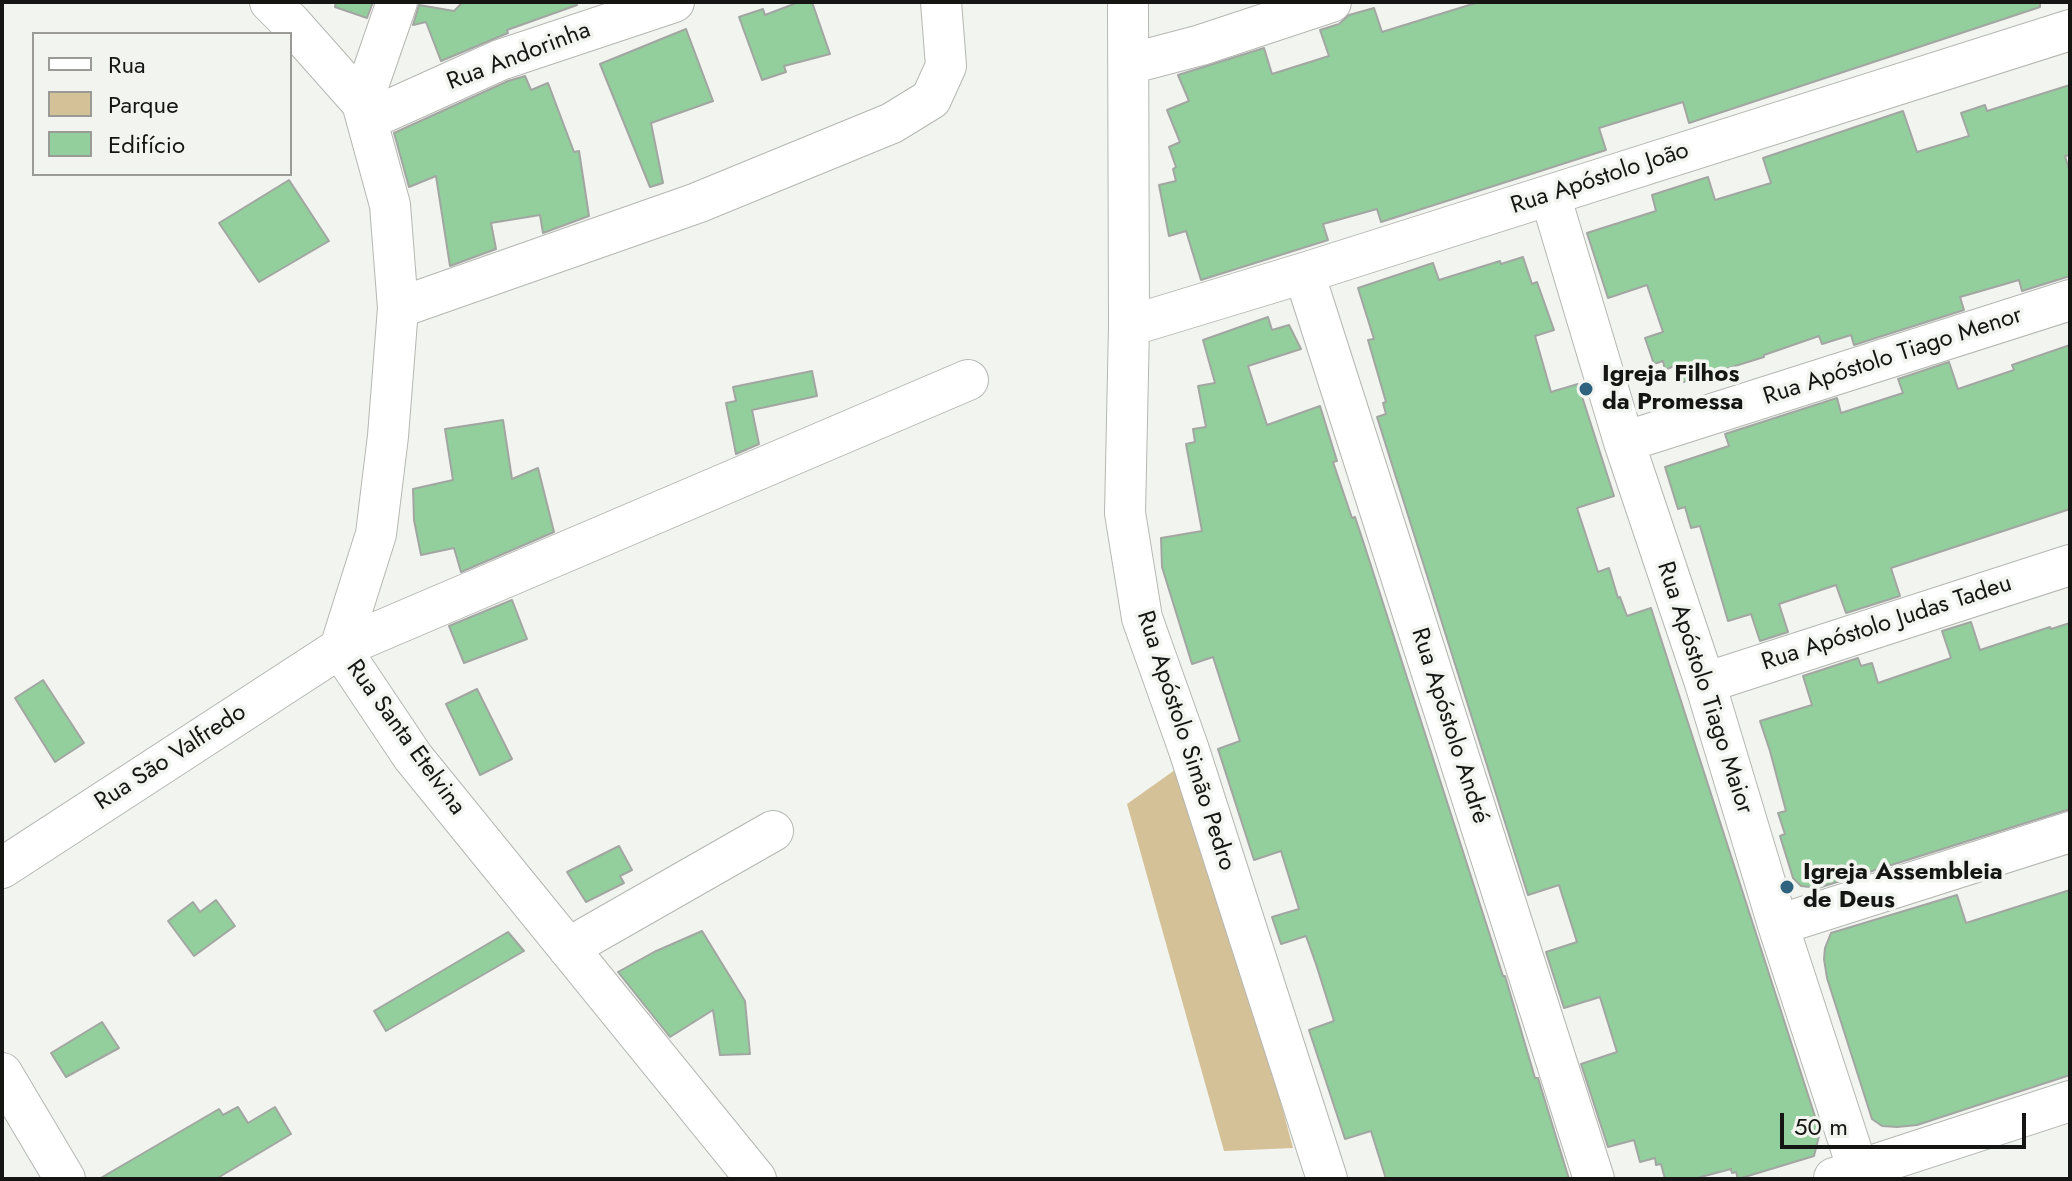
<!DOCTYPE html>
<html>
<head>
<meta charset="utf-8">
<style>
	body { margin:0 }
	#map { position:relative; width:2072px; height:1181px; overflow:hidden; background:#f2f4ef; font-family:Jost,sans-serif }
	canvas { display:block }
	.frame { position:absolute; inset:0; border:4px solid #151614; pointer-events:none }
	.legend { position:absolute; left:32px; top:32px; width:260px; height:144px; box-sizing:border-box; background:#f2f4ef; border:2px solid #9a9b97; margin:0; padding:10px 14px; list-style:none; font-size:24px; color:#151614 }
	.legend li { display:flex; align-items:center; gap:16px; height:40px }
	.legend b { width:40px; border:2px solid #9a9b97 }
	.scale { position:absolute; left:1780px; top:1113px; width:246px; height:36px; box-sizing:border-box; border:4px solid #151614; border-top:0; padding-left:10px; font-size:24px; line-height:28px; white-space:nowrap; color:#151614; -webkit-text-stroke:6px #f2f4ef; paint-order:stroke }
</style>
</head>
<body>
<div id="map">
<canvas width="2072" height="1181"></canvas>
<div class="frame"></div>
<ul class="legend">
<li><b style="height:10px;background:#fff"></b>Rua</li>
<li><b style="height:22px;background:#d5c198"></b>Parque</li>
<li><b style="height:22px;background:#93cf9c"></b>Edifício</li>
</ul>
<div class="scale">50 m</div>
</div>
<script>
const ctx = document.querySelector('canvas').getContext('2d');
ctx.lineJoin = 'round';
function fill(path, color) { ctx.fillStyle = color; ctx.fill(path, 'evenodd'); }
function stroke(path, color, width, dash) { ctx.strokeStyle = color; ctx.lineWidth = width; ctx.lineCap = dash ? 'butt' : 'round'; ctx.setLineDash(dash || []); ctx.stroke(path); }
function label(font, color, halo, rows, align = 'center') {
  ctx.font = font + ' Jost,sans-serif'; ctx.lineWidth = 7; ctx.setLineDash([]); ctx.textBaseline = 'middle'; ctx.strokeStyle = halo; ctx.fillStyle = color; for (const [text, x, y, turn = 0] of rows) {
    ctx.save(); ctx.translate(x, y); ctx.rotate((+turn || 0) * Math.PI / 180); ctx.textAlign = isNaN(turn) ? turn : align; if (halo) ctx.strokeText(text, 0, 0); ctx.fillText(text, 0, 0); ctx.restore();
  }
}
const green = new Path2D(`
	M1189 760 1293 1148 1224 1151 1127 804Z`);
const building = new Path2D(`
	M336 2H373L367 18 335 7Z
	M463 2H576L577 5 507 30 508 33 441 61 426 22 413 25 419 5 454 11Z
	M799 2H812L830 54 784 66 786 72 762 80 739 17 763 9 765 15Z
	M1479 2H2040V7L1689 123 1683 102 1599 128 1606 150 1381 222 1377 209 1323 224 1328 240 1201 280 1186 231 1169 236 1159 185 1176 181 1173 169 1176 167 1169 147 1180 142 1167 110 1189 101 1178 75 1264 48 1272 74 1329 56 1320 30 1339 24 1349 15 1374 8 1382 32Z
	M686 29 713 101 651 123 663 183 650 187 600 64Z
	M525 76 531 90 548 83 574 152 579 151 589 216 543 233 540 215 491 223 496 249 450 266 436 176 409 187 394 133 508 81Z
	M2070 85V155L2065 156 2070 173V276L2022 291 2019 280 1960 297 1964 310 1854 345 1851 335 1822 344 1819 336 1764 355V357L1680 383 1674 366 1665 370 1663 361 1654 364 1645 338 1663 332 1647 285 1608 298 1587 233 1656 211 1652 195 1708 177 1715 200 1771 183 1763 158 1903 111 1917 152 1969 136 1961 113 1985 105 1987 111Z
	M289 180 329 241 259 282 219 223Z
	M1523 257 1532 284 1537 282 1554 330 1535 336 1551 392 1578 384 1614 496 1577 508 1598 572 1609 568 1618 598 1620 597 1627 616 1651 608 1820 1132 1814 1156 1738 1179 1736 1172 1732 1173 1731 1169 1693 1179H1665L1661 1164 1656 1165 1655 1158 1640 1162 1634 1140 1608 1147 1581 1064 1617 1052 1600 997 1564 1008 1546 952 1577 942 1559 885 1528 895 1377 417 1386 414 1383 403 1386 402 1368 340 1374 339 1358 288 1433 263 1439 280 1500 261 1501 264Z
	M1268 317 1272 330 1289 325 1301 349 1248 366 1267 425 1320 406 1337 461 1333 462 1352 518 1355 517 1364 544 1503 976H1505L1535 1078H1538L1569 1179H1386L1371 1131 1345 1139 1309 1030 1334 1021 1316 964 1306 936 1281 944 1272 917 1299 909 1281 851 1254 860 1218 749 1240 741 1213 657 1192 664 1162 567 1161 538 1202 531 1186 444 1195 442 1193 429 1206 427 1198 386 1215 383 1203 340Z
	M2070 345V509L1891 568 1900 596 1846 613 1836 585 1779 604 1788 632 1760 641 1751 614 1728 621 1700 526 1691 528 1685 507 1678 509 1665 467 1729 446 1725 434 1837 398 1841 413 1903 393 1898 379 1949 362 1958 389 2014 370 2012 365Z
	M812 371 817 396 752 410 759 444 736 454 726 403 736 401 733 387Z
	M503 420 512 479 538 468 554 532 461 572 454 548 421 555 414 520 413 489 453 480 445 429Z
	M512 600 527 639 464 663 449 626Z
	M1971 622 1980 650 2050 627 2051 629 2070 623V809L1818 888 1801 886 1793 878 1780 836 1785 834 1778 813 1786 811 1770 751 1760 721 1812 705 1803 676 1858 658 1861 666 1872 663 1878 683 1951 658 1942 631Z
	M43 680 84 743 55 762 15 698Z
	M477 689 512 759 480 775 446 704Z
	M619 846 632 870 620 876 624 883 586 902 567 872Z
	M2070 890V1075L1917 1125 1897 1127 1882 1126 1872 1119 1827 978 1824 959 1825 948 1831 933 1957 895 1966 923Z
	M216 900 235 926 194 956 168 921 193 902 200 912Z
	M702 931 745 1001 750 1054 720 1055 713 1010 670 1037 618 972 654 952Z
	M508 932 524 951 386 1031 374 1011Z
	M102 1022 119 1048 66 1077 51 1053Z
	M238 1107 248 1123 275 1107 291 1134 216 1179H99L219 1109 223 1115Z`);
const minor = new Path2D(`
	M270 2 291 23 362 103 390 205 398 308 388 436 376 534 340 648
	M1128 2 1129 326 1125 513 1142 618 1189 750 1327 1179
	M1129 64 1201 45 1331 2
	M362 103 397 2
	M367 120 500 60 674 2
	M1550 195 1624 442 1705 683 1778 925 1861 1179
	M1304 273 1594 1179
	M398 308 697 203 892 123 931 99 946 66 941 2
	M1129 326 1304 273 2070 30
	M1624 442 2070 300
	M340 648 413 757 756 1179
	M1705 683 2070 565
	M2 868 340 648 968 380
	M1778 925 2070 832
	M568 948 773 831
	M2 1073 65 1179
	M1834 1178 2070 1101`);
const markers = [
	[1586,389,8,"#2e627f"],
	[1787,887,8,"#2e627f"]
];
const streetNames = [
	["Rua Andorinha",519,57,-21],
	["Rua Apóstolo João",1600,179,-18],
	["Rua Apóstolo Tiago Menor",1893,357,-18],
	["Rua Apóstolo Judas Tadeu",1887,624,-18],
	["Rua Apóstolo Tiago Maior",1704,688,72],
	["Rua Apóstolo André",1449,726,72],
	["Rua Santa Etelvina",405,738,54],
	["Rua Apóstolo Simão Pedro",1185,741,72],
	["Rua São Valfredo",171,758,-33]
];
const poiNames = [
	["Igreja Filhos",1602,375],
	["da Promessa",1602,403],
	["Igreja Assembleia",1803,873],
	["de Deus",1803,901]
];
fill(green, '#d5c198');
fill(building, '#93cf9c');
stroke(building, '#a2a6a2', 2);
stroke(minor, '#b5b7b2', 42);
stroke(minor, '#fff', 40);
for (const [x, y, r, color] of markers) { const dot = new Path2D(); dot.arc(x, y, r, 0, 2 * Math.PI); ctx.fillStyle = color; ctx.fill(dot); stroke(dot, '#f2f4ef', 3); }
label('24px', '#151614', '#f2f4ef', streetNames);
label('bold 24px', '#151614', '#f2f4ef', poiNames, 'left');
</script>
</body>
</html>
